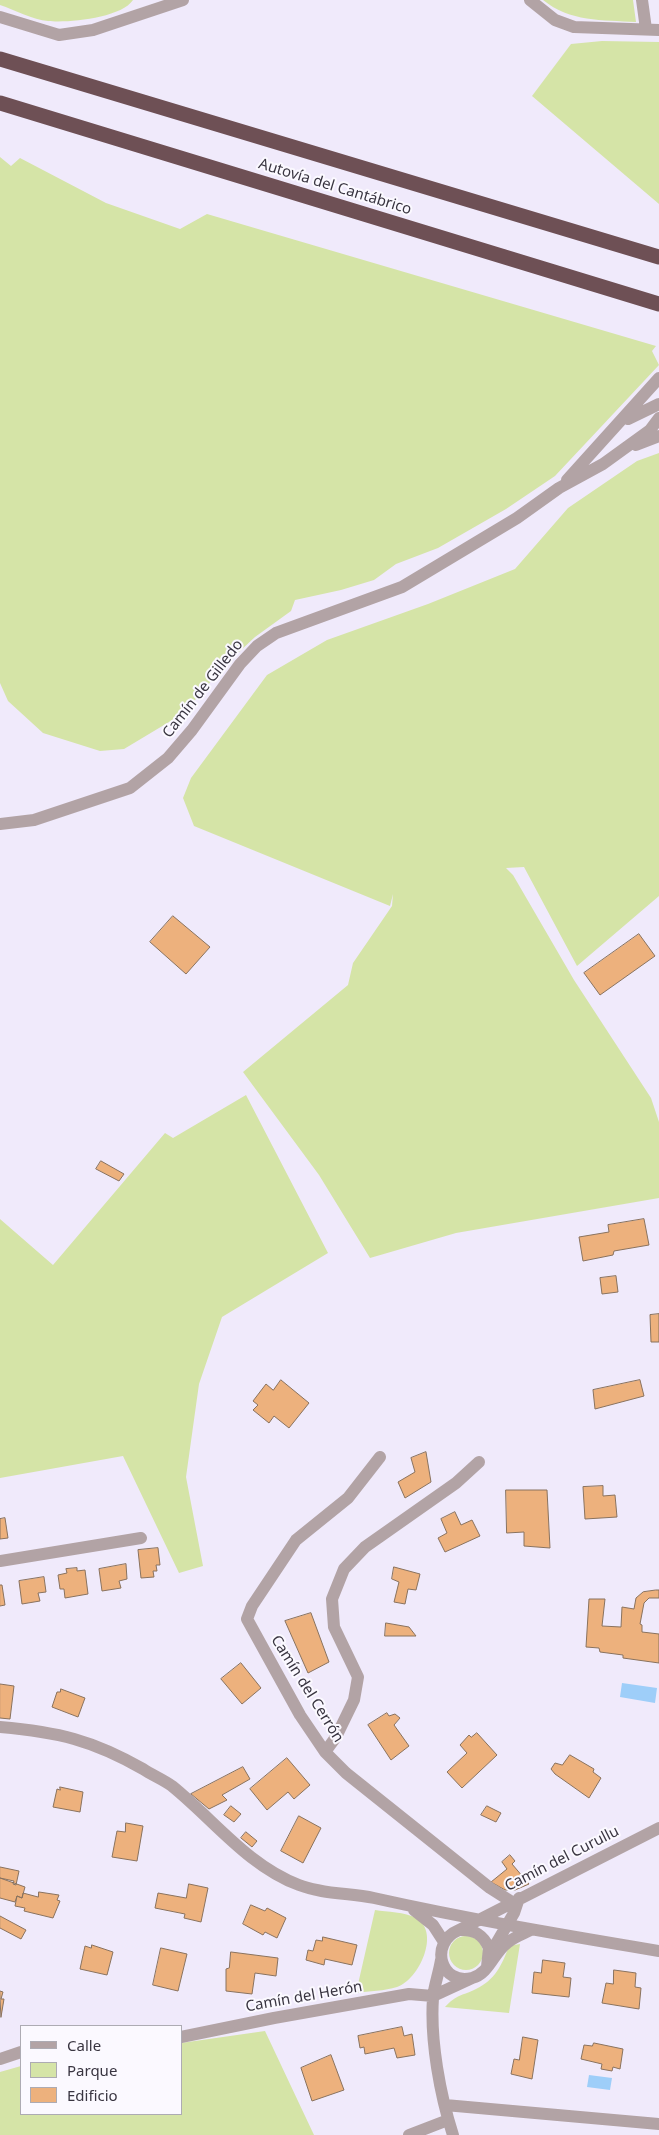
<!DOCTYPE html>
<html>
<head>
<meta charset="utf-8">
<style>
	body { margin:0 }
	#map { position:relative; width:659px; height:2135px; overflow:hidden; background:#f0eafb; font-family:"Noto Sans",sans-serif }
	canvas { display:block }
	.legend { position:absolute; left:20px; top:2025px; width:162px; height:90px; box-sizing:border-box; background:#fbf9ff; border:1px solid #adabb3; margin:0; padding:6px 9px; list-style:none; font-size:15px; color:#393541 }
	.legend li { display:flex; align-items:center; gap:10px; height:25px }
	.legend b { width:25px; border:1px solid #adabb3 }
</style>
</head>
<body>
<div id="map">
<canvas width="659" height="2135"></canvas>
<ul class="legend">
<li><b style="height:6px;background:#b2a3a5"></b>Calle</li>
<li><b style="height:14px;background:#d5e4a7"></b>Parque</li>
<li><b style="height:14px;background:#edb17d"></b>Edificio</li>
</ul>
</div>
<script>
const ctx = document.querySelector('canvas').getContext('2d');
ctx.lineJoin = 'round';
function fill(path, color) { ctx.fillStyle = color; ctx.fill(path, 'evenodd'); }
function stroke(path, color, width, dash) { ctx.strokeStyle = color; ctx.lineWidth = width; ctx.lineCap = dash ? 'butt' : 'round'; ctx.setLineDash(dash || []); ctx.stroke(path); }
function label(font, color, halo, rows, align = 'center') {
  ctx.font = font + ' "Noto Sans",sans-serif'; ctx.lineWidth = 4; ctx.setLineDash([]); ctx.textBaseline = 'middle'; ctx.strokeStyle = halo; ctx.fillStyle = color; for (const [text, x, y, turn = 0] of rows) {
    ctx.save(); ctx.translate(x, y); ctx.rotate((+turn || 0) * Math.PI / 180); ctx.textAlign = isNaN(turn) ? turn : align; if (halo) ctx.strokeText(text, 0, 0); ctx.fillText(text, 0, 0); ctx.restore();
  }
}
const green = new Path2D(`
	M0 0H133C121 18 69 23 48 21 33 20 15 10 0 5Z
	M543 0H633L636 22C602 20 570 22 543 0Z
	M602 41 659 42V204L532 96 571 44Z
	M0 157 11 166 20 158 106 203 180 229 207 214 656 346 652 351 659 365 555 476 506 509 438 548 396 564 374 580 341 590 295 600 291 611 255 637 224 666 184 713 124 749 100 751 43 733 8 701 0 683Z
	M659 453V896L577 966 524 867 506 868 513 875 574 980 651 1098 659 1122V1198L456 1233 370 1258 319 1175 243 1072 348 985 353 963 392 906 393 894 390 906 194 826 183 798 191 778 267 675 327 640 428 604 515 569 568 508 637 461Z
	M246 1095 328 1253 222 1317 199 1384 186 1477 203 1566 179 1573 123 1456 0 1478V1219L53 1265 165 1133 173 1138Z
	M375 1910C387 1912 405 1912 416 1918 441 1932 419 1980 397 1987 385 1991 369 1991 356 1993Z
	M449 1953a17 17 0 1 1 34 0a17 17 0 1 1-34 0Z
	M520 1944 509 2013 445 2007C457 1994 462 1996 476 1989 495 1980 502 1965 509 1946Z
	M265 2031 314 2135H0V2072L21 2066V2114H181V2043Z`);
const water = new Path2D(`
	M622 1683 657 1688 655 1703 620 1697Z
	M589 2075 612 2078 610 2090 587 2087Z`);
const building = new Path2D(`
	M173 916 210 947 186 974 150 942Z
	M639 934 655 956 600 995 584 973Z
	M101 1161 124 1174 119 1181 96 1169Z
	M644 1219 649 1245 614 1251 613 1255 583 1261 579 1237 609 1232 608 1225Z
	M616 1276 618 1292 602 1294 600 1278Z
	M659 1314V1342H651L650 1315Z
	M281 1380 309 1403 289 1428 274 1416 269 1423 253 1410 258 1405 253 1401 266 1384 273 1390Z
	M640 1380 644 1396 595 1409 593 1390Z
	M426 1452 431 1482 405 1498 398 1482 415 1472 411 1458Z
	M603 1486V1496L615 1495 617 1517 585 1519 583 1487Z
	M506 1490H547L550 1548 524 1546V1532L507 1533Z
	M455 1512 461 1525 472 1520 480 1536 445 1552 438 1538 447 1533 441 1519Z
	M5 1518 8 1538 0 1539V1519Z
	M158 1548 160 1565H156L157 1571H153L154 1577 141 1578 138 1550Z
	M126 1564 127 1579 119 1581 121 1588 102 1591 99 1569Z
	M394 1567 420 1574 416 1590 408 1589 405 1604 394 1602 399 1582 392 1579Z
	M77 1568V1571L85 1570 88 1594 65 1598 64 1589H60L58 1575 67 1573 66 1569Z
	M44 1577 46 1592 38 1593 40 1601 22 1604 19 1581Z
	M0 1585H2L5 1605 0 1606Z
	M656 1590H659V1598H649L644 1603 640 1624 642 1625V1632L659 1634V1663L623 1658V1655L600 1652 599 1648 586 1647 589 1599H605L602 1626 621 1627 622 1607 634 1609 636 1598 643 1592Z
	M311 1613 329 1662 308 1673 285 1621Z
	M386 1623 409 1627 416 1636H385Z
	M241 1663 261 1688 242 1704 221 1679Z
	M0 1684 14 1686 10 1719 0 1718Z
	M61 1689 85 1698 78 1717 52 1707 57 1692H60Z
	M387 1713 389 1716 395 1714 400 1718 394 1725 409 1746 391 1760 368 1725Z
	M477 1733 497 1755 462 1788 447 1772 467 1753 460 1745 469 1735 471 1737Z
	M570 1755 594 1769 593 1772 601 1778 589 1798 555 1774 551 1769 555 1763 562 1765Z
	M287 1758 310 1785 294 1799 288 1792 267 1810 250 1789Z
	M243 1767 250 1779 222 1795 227 1800 209 1809 191 1794Z
	M60 1787 83 1792 80 1812 53 1807 57 1789 60 1790Z
	M231 1806 241 1814 234 1822 224 1815Z
	M487 1806 501 1813 496 1822 481 1815Z
	M299 1816 321 1828 303 1863 281 1851Z
	M126 1823 143 1826 137 1861 112 1857 117 1831 125 1832Z
	M246 1832 257 1841 252 1847 241 1838Z
	M510 1855 515 1861 512 1864 529 1884 515 1890H505L491 1882 507 1869 502 1862Z
	M0 1867 19 1871 16 1885 13 1884 14 1881 0 1878Z
	M0 1878 25 1887 22 1898 17 1896 15 1902 0 1898Z
	M189 1884 208 1888 201 1922 184 1918 185 1914 155 1908 158 1893 186 1898Z
	M39 1892 59 1895 57 1900 60 1901 53 1918 24 1911 25 1908 15 1906 17 1896 22 1898 23 1893 38 1897Z
	M251 1905 265 1911 267 1908 286 1918 277 1938 265 1932 263 1935 243 1924Z
	M0 1916 26 1930 21 1939 0 1928Z
	M323 1937 357 1945 352 1965 325 1959 324 1965 306 1960 308 1950 313 1951 316 1940 322 1941Z
	M92 1945 113 1952 107 1975 80 1969 85 1946 91 1948Z
	M161 1948 187 1954 178 1991 153 1985Z
	M231 1952 278 1958 276 1976 255 1973 252 1994 226 1991V1969L229 1968Z
	M543 1960 565 1963 563 1977 571 1978 569 1997 532 1993 534 1972 541 1973Z
	M614 1970 636 1973 635 1987 641 1988 639 2009 602 2003 606 1983 613 1984Z
	M0 1991 3 1992 1 1999H4L1 2017Z
	M402 2027 404 2036 412 2034 415 2055 397 2058 394 2048 365 2054 364 2047 360 2048 358 2036Z
	M523 2037 538 2040 532 2079 511 2074 514 2059 519 2060Z
	M594 2043 623 2049 620 2069 613 2067 612 2071 601 2069 602 2064 581 2059 584 2045 592 2046Z
	M331 2055 344 2090 312 2101 301 2068Z`);
const minor = new Path2D(`
	M530 0 555 20 574 27 659 30
	M642 0 646 29
	M0 17 59 35 93 30 183 0
	M628 419 659 404
	M636 445 659 436
	M567 480 659 378
	M0 824 34 820 130 788 168 758 192 730 240 664 257 646 276 633 402 587 517 518 559 488 603 464 650 430 659 418
	M380 1457 348 1498 296 1540 252 1606 247 1619 300 1715 325 1752 346 1773 490 1888 512 1902
	M0 1561 141 1538
	M0 1727C58 1732 92 1740 143 1769 152 1775 164 1780 172 1786 213 1819 248 1866 299 1885 322 1894 350 1893 374 1898 468 1919 563 1935 659 1951
	M325 1752 336 1737 354 1700 358 1677 334 1627 332 1599 344 1569 365 1547 456 1483 479 1462
	M414 1910 433 1925 444 1942
	M459 1930 659 1828
	M493 1949 514 1913 519 1898
	M441 1960C439 1973 434 1986 433 1998 430 2040 440 2095 453 2135
	M487 1967 489 1948C483 1934 474 1929 459 1930 428 1943 441 1986 472 1978 489 1974 494 1952 507 1943 514 1937 523 1934 531 1930
	M181 2037 274 2018 409 1994 433 1996 472 1978
	M0 2059 21 2052
	M445 2105 659 2124
	M409 2135 448 2120`);
const highway = new Path2D(`
	M0 59 659 257
	M0 103 659 304`);
const streetNames = [
	["Autovía del Cantábrico",335,187,17],
	["Camín de Gilledo",203,689,-52],
	["Camín del Cerrón",307,1689,58],
	["Camín del Curullu",562,1859,-27],
	["Camín del Herón",304,1997,-10]
];
fill(green, '#d5e4a7');
fill(water, '#9ecef9');
fill(building, '#edb17d');
stroke(building, '#89725e', 1);
stroke(minor, '#b2a3a5', 12);
stroke(highway, '#6e5055', 15);
label('15px', '#393541', '#fbf9ff', streetNames);
</script>
</body>
</html>
